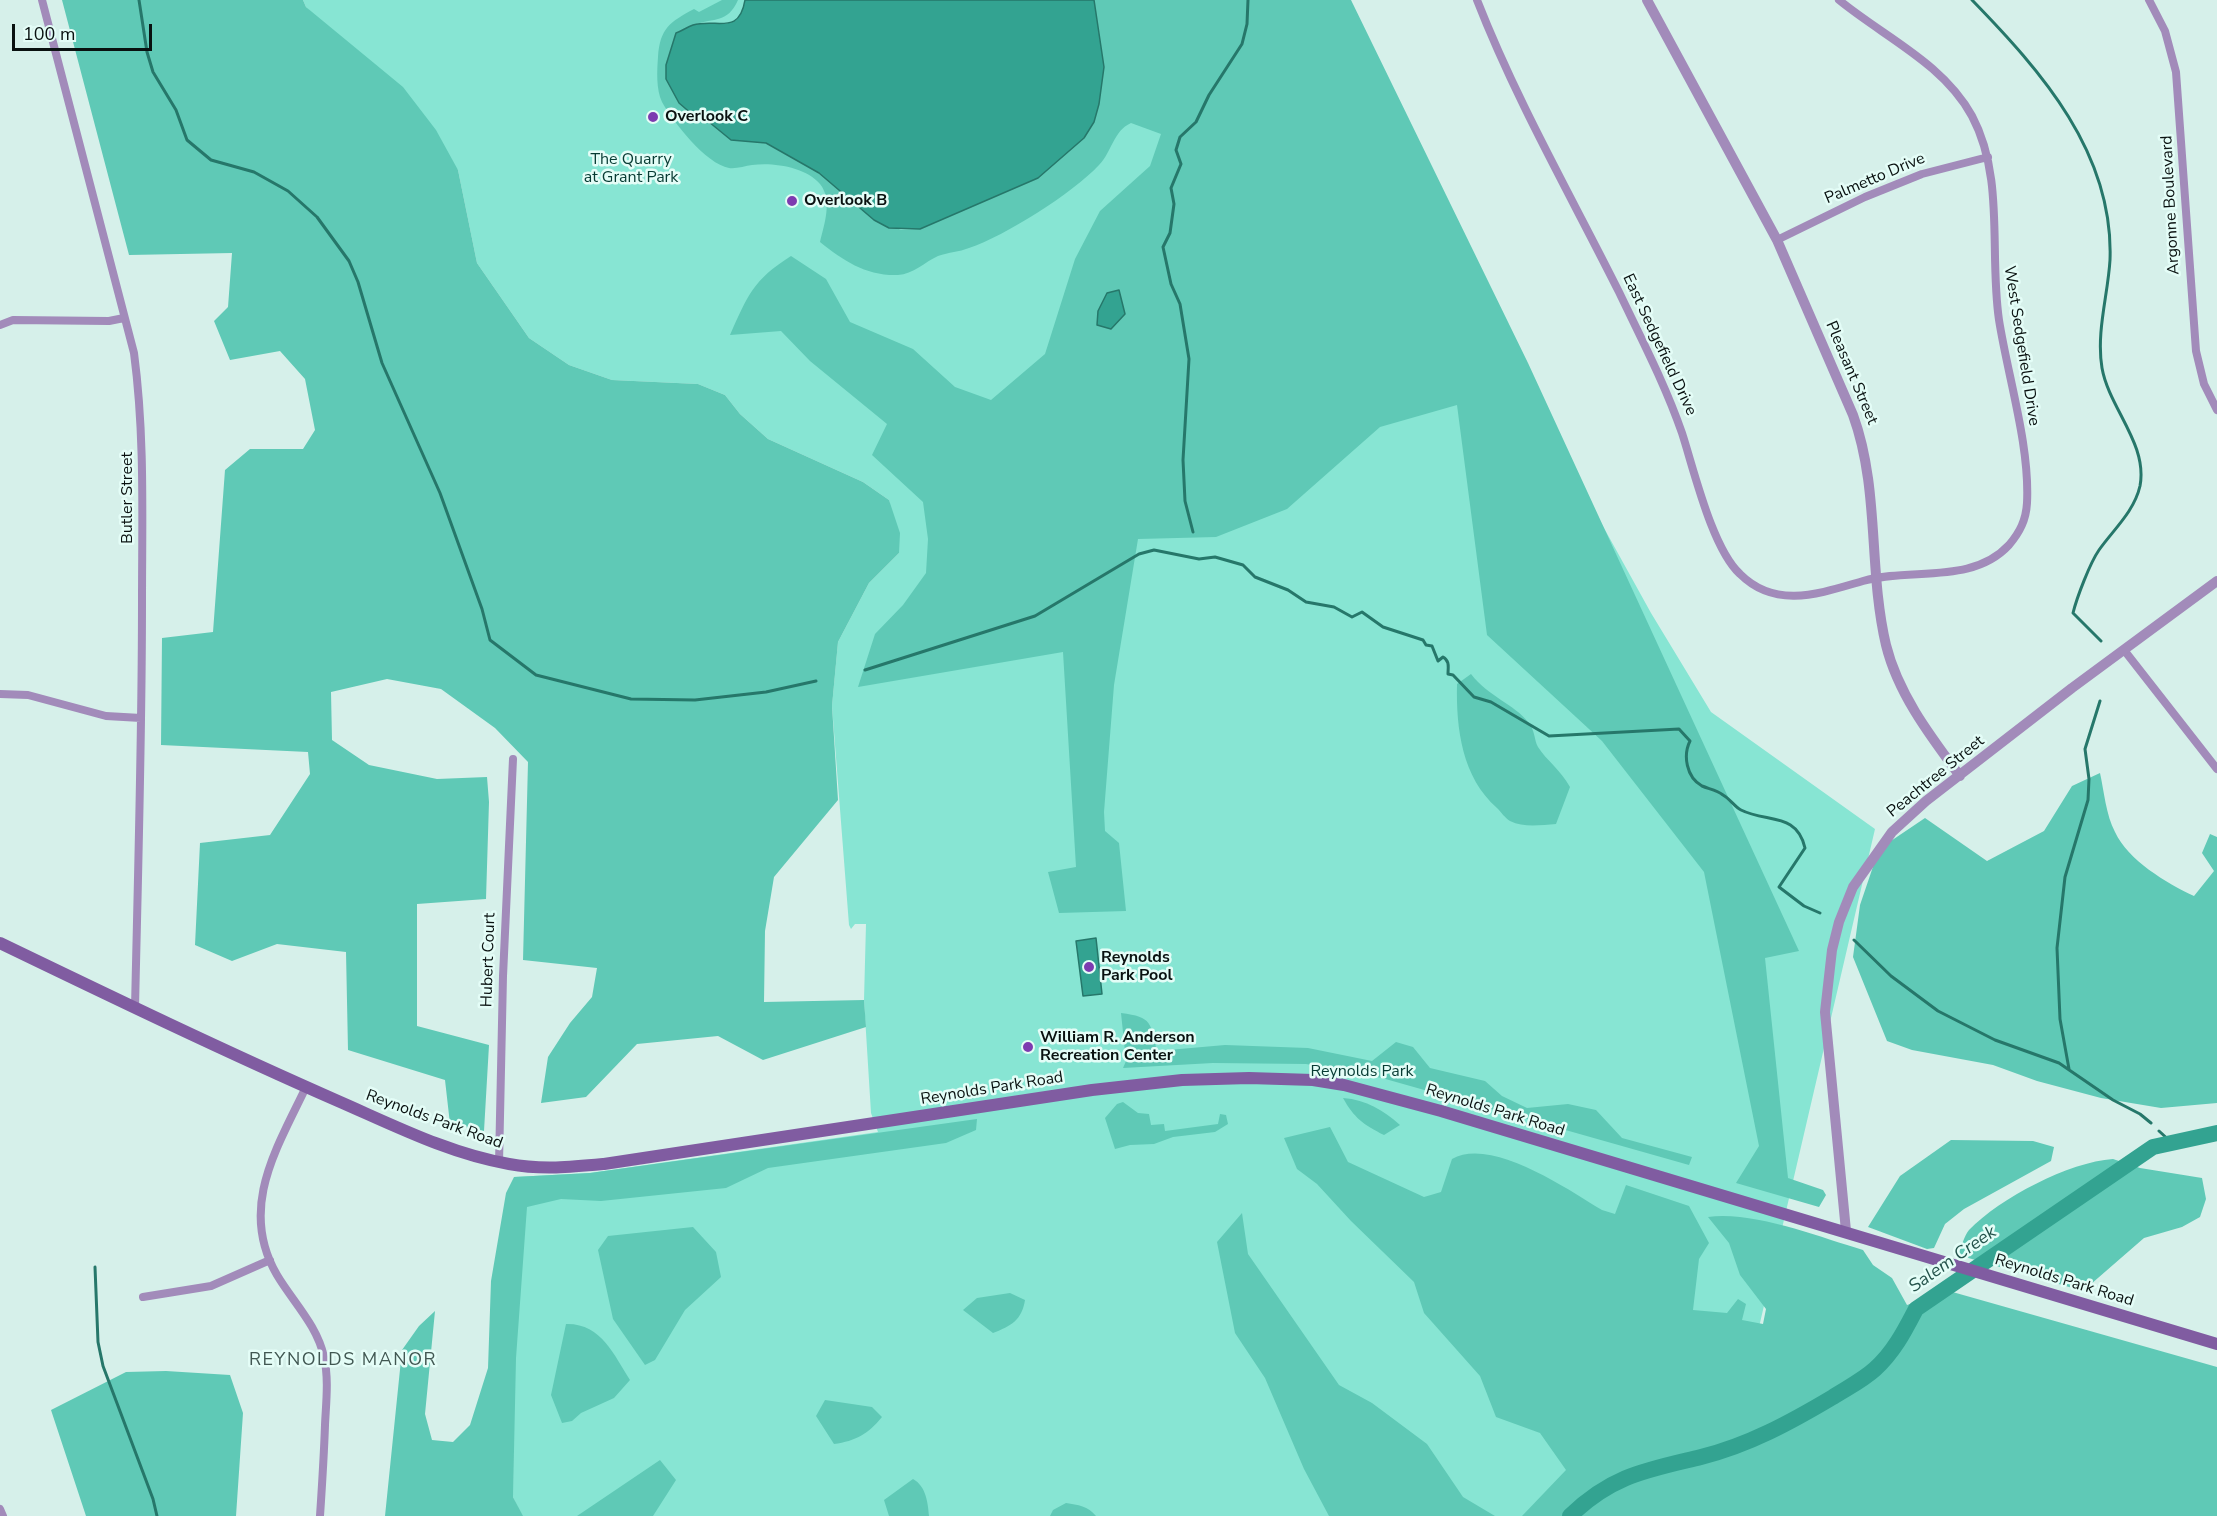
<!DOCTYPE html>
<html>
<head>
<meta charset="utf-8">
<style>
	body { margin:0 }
	#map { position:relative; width:2217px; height:1516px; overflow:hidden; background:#d6f0ea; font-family:"Nunito Sans",sans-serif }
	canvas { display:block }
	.scale { position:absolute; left:12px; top:24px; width:140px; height:27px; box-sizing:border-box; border:3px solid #091110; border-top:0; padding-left:8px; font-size:18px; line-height:21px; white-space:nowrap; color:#091110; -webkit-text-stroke:4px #e4fdf7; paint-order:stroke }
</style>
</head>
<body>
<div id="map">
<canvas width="2217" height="1516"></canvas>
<div class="scale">100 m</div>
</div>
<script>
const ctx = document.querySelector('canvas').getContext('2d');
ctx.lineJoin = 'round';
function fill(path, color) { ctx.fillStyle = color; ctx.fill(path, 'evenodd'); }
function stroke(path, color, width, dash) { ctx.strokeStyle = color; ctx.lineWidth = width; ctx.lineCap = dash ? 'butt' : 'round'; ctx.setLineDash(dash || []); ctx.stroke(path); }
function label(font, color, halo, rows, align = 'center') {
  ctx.font = font + ' "Nunito Sans",sans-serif'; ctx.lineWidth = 5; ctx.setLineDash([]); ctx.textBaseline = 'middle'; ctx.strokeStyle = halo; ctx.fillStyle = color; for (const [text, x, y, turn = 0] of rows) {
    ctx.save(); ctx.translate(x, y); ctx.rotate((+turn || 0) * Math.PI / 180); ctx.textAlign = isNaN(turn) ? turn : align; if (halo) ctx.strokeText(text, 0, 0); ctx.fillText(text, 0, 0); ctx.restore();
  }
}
const green = new Path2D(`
	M303 0H1197L1573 472 1651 613 1711 712 1875 829 1732 1443 1570 1516H522L513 1497 514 1177 590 1173 878 1132 871 1113 864 1000 866 924H855L851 929 849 925 832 706 838 642 869 583 899 553 889 500 863 482 768 439 740 414 725 395 698 384 612 380 569 365 529 338 477 263 458 170 306 7Z`);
const forest = new Path2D(`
	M62 0H303L306 7 403 87 436 130 458 170 477 263 529 338 569 365 612 380 698 384 725 395 740 414 768 439 863 482 889 500 900 533 899 553 869 583 838 642 832 706 838 800 774 877 765 931 764 1002 864 1000 866 1027 763 1060 718 1036 637 1044 586 1097 541 1103 548 1057 570 1023 592 997 597 968 523 960 528 762 495 728 441 689 387 679 331 692 332 740 369 765 437 779 487 777 489 802 486 899 417 904V1026L489 1045 484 1131 450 1124 445 1080 348 1050 346 952 277 944 232 961 195 945 200 843 270 835 310 774 308 752 161 745 162 638 213 632 225 470 250 449H303L315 430 305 379 280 351 230 360 214 321 228 307 232 253 129 255Z
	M722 0H738C727 24 715 17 694 25 688 27 682 31 676 34L693 115 709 122 731 140 766 143 822 175 874 220 901 230 920 229 1038 178 1094 122 1104 67 1094 0H1351L1528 363 1799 951 1765 958 1788 1178 1823 1190 1826 1195 1819 1207 1736 1183 1759 1146 1704 872 1602 741 1487 635 1457 405 1380 427 1287 509 1216 537 1138 539 1114 685 1104 812 1105 831 1119 843 1126 911 1059 913 1048 872 1076 867 1063 652 858 687 875 634 903 605 926 573 928 539 923 502 872 455 887 424 810 361 781 331 730 335C748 295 753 280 791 256L826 279 850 322 913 349 955 387 991 400 1045 354 1075 259 1100 211 1150 166 1161 134 1131 123C1113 131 1112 152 1099 165 1073 193 1005 236 969 248 959 252 949 252 938 256 925 262 913 274 898 275 866 276 844 261 820 242 824 225 833 200 820 184 806 167 773 162 752 165 745 166 736 169 729 168 706 164 673 122 662 102 656 89 657 71 658 57 660 28 670 22 694 9L699 12Z
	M1471 674C1489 697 1514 704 1528 722 1535 729 1534 740 1538 747 1547 761 1560 769 1570 787L1556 824C1541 825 1524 828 1510 821 1505 818 1501 812 1497 808 1462 777 1456 729 1457 684Z
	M2100 773C2104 791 2106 815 2115 832 2128 860 2166 883 2194 896L2214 871 2202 853 2210 834 2217 837V1103L2161 1108 2101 1098 2037 1081 1993 1065 1912 1050 1887 1041 1853 957 1860 905 1879 849 1925 818 1987 861 2044 831 2072 786Z
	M1121 1013C1153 1017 1150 1023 1157 1051L1225 1045 1308 1048 1372 1061 1396 1042 1413 1047 1430 1068 1485 1081 1502 1096 1527 1108 1568 1104 1596 1110 1622 1138 1692 1157 1689 1165 1382 1078 1306 1064 1213 1063 1123 1068 1126 1061Z
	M1343 1098C1367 1100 1383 1110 1400 1125L1384 1135C1364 1125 1354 1118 1343 1098Z
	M1123 1102 1138 1113 1149 1114 1151 1125 1164 1124 1165 1131 1218 1124 1220 1114 1226 1115 1228 1124 1215 1132 1173 1137 1154 1144 1130 1145 1115 1149 1105 1118 1117 1104Z
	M977 1119 976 1130 946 1143 768 1168 726 1188 601 1201 561 1199 527 1207 516 1358 513 1497 523 1516H385L402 1350 419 1326 435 1311 425 1414 432 1440 453 1442 470 1425 488 1368 491 1281 506 1193 514 1177 590 1173Z
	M1330 1127 1348 1162 1424 1197 1441 1192 1452 1159C1491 1136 1569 1190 1602 1210L1615 1214 1626 1185 1689 1206 1709 1243 1699 1259 1693 1310 1727 1313 1738 1299 1746 1304 1742 1320 1763 1324 1766 1309 1740 1275 1729 1243 1708 1217C1755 1211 1818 1237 1863 1250L1873 1265 1892 1278 1907 1305 1949 1291 2217 1367V1516H1522L1566 1470 1540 1433 1496 1417 1480 1376 1424 1313 1414 1282 1351 1221 1317 1184 1297 1169 1284 1138Z
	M1951 1140 2033 1141 2054 1147 2051 1161 1964 1209 1945 1224 1934 1248 1927 1249 1868 1227 1900 1176Z
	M2113 1159 2140 1168 2202 1178 2206 1199 2200 1217 2182 1227 2144 1238 2083 1291 1958 1255C1961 1248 1964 1236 1969 1230 2000 1198 2069 1162 2113 1159Z
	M1242 1213 1248 1254 1339 1385 1372 1403 1427 1444 1463 1497 1495 1516H1329L1304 1469 1265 1378 1235 1333 1217 1242Z
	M693 1227 716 1252 721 1277 685 1310 655 1360 645 1365 613 1319 598 1250 608 1236Z
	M1010 1293 1025 1300C1022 1320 1011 1326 993 1333L963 1310 977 1298Z
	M566 1324C601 1323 614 1355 630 1380L614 1398 581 1413 572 1421 562 1423 551 1395Z
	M166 1371 230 1375 243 1413 236 1516H86L51 1410 126 1372Z
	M825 1400 872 1407 882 1417C868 1434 856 1441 834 1444L816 1416Z
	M660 1460 676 1480 653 1516H577Z
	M913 1479C926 1486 928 1503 929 1516H889L884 1500Z
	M1066 1503C1078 1505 1088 1506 1096 1516H1050L1053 1510Z`);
const water = new Path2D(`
	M745 0H1094L1104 67 1099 104 1094 122 1084 138 1038 178 920 229 889 228 874 220 819 173 766 143 731 140 709 122 693 115 679 103 666 79V65L676 33C682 31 687 27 693 25 717 18 739 36 745 0Z
	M1119 290 1125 314 1111 329 1097 325 1098 311 1107 293Z
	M1096 938 1102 994 1083 996 1076 941Z`);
const stream = new Path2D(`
	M139 0 147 52 153 72 176 110 187 140 211 160 254 172 288 191 317 217 349 261 358 282 382 363 440 493 482 609 490 640 536 675 631 699 695 700 766 692 816 681
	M1972 0C2041 71 2114 153 2110 260 2108 295 2096 332 2102 368 2109 408 2148 444 2140 486 2134 512 2113 530 2099 550 2090 563 2077 597 2073 613L2101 641
	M1193 532 1185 501 1183 460 1189 359 1180 304 1171 284 1163 247 1170 233 1174 204 1171 188 1181 164 1176 150 1180 137 1196 122 1209 95 1242 44 1247 24 1248 0
	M865 670 1035 616 1139 554 1154 550 1199 559 1215 557 1243 565 1255 577 1288 590 1306 602 1334 607 1352 617 1362 612 1383 627 1423 640 1426 645 1432 646 1438 661 1443 657C1450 661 1448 667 1448 674L1453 675 1474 697 1491 702 1549 736 1679 729 1690 741C1683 755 1686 777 1702 786 1709 789 1717 790 1723 795 1730 799 1735 807 1741 810 1767 823 1797 812 1805 848L1779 887 1804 906 1820 913
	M1854 940 1891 976 1938 1011 1995 1040 2059 1063 2113 1100 2140 1114 2151 1123
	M2069 1069 2060 1019 2057 948 2065 877 2088 800 2089 779 2085 749 2100 701
	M2159 1131 2171 1142
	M95 1267 98 1342 103 1366 153 1499 157 1516`);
const river = new Path2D(`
	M1570 1516C1612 1475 1647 1470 1701 1457 1749 1445 1791 1422 1833 1397 1847 1388 1863 1380 1875 1369 1894 1352 1905 1330 1916 1309L2153 1147 2217 1133`);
const minor = new Path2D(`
	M42 0 134 353C145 436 142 519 142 603 142 738 138 873 135 1008
	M1477 0C1516 100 1571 196 1619 292 1641 338 1665 384 1682 433 1694 470 1712 548 1740 574 1776 610 1821 593 1863 581 1911 567 1972 585 2009 545 2020 532 2026 520 2027 503 2030 446 2008 377 1999 320 1989 253 2005 178 1972 116 1943 63 1884 37 1839 0
	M2149 0 2165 31 2176 72 2196 351 2204 384 2217 410
	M1777 240 1865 197 1922 174 1988 157
	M0 325 13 320 109 321 124 318
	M2124 650 2217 769
	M0 694 28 695 106 716 141 718
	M306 1087C277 1148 238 1208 277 1275 293 1302 317 1325 324 1357 329 1379 326 1403 325 1425 324 1455 322 1486 320 1516
	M499 1163 503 976 513 759
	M143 1297 211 1286 270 1260
	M0 1509 3 1516`);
const tertiary = new Path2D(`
	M1647 0 1777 240 1853 415C1880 489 1868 569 1886 645 1898 694 1931 737 1960 776
	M1846 1231 1825 1012 1832 950 1839 922 1853 887 1892 832 1926 801 2072 688 2217 581`);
const secondary = new Path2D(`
	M0 943C112 997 224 1051 338 1101 393 1125 450 1154 509 1164 541 1170 572 1167 604 1164L1092 1090 1182 1080 1249 1078 1313 1080 1344 1085 1441 1111 2217 1344`);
const markers = [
	[653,117,6,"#7d3bb0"],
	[792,201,6,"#7d3bb0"],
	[1089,967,6,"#7d3bb0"],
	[1028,1047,6,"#7d3bb0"]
];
const poiNames = [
	["Overlook C",665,117],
	["Overlook B",804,201],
	["Reynolds",1101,958],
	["Park Pool",1101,976],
	["William R. Anderson",1040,1038],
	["Recreation Center",1040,1056]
];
const parkNames = [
	["The Quarry",631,160],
	["at Grant Park",631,178],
	["Reynolds Park",1362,1072]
];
const streetNames = [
	["Palmetto Drive",1875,179,-23],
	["Argonne Boulevard",2171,205,-93],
	["East Sedgefield Drive",1659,345,65],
	["West Sedgefield Drive",2021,346,81],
	["Pleasant Street",1851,373,67],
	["Butler Street",128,498,-90],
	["Peachtree Street",1936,777,-39],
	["Hubert Court",489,960,-88],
	["Reynolds Park Road",992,1089,-9],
	["Reynolds Park Road",1495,1111,17],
	["Reynolds Park Road",434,1120,20],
	["Reynolds Park Road",2064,1281,17]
];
const waterNames = [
	["Salem Creek",1953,1260,-35]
];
const neighbourhoodNames = [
	["REYNOLDS MANOR",343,1361]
];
fill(green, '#87e5d3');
fill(forest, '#5fc9b6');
fill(water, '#33a391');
stroke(water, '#26776a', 1.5);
stroke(stream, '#26776a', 3);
stroke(river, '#33a391', 16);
stroke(minor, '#a28bba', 8);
stroke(tertiary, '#a28bba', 10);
stroke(secondary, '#805ca1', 12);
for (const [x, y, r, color] of markers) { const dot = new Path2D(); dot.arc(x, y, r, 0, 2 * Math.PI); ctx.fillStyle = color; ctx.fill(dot); stroke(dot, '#e4fdf7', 2); }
label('bold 16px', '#091110', '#e4fdf7', poiNames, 'left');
label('16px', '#073b33', '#e4fdf7', parkNames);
label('16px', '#091110', '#e4fdf7', streetNames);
label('italic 18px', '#24534b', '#e4fdf7', waterNames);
ctx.letterSpacing = '1.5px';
label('18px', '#415752', '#e4fdf7', neighbourhoodNames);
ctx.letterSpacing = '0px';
</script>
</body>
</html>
